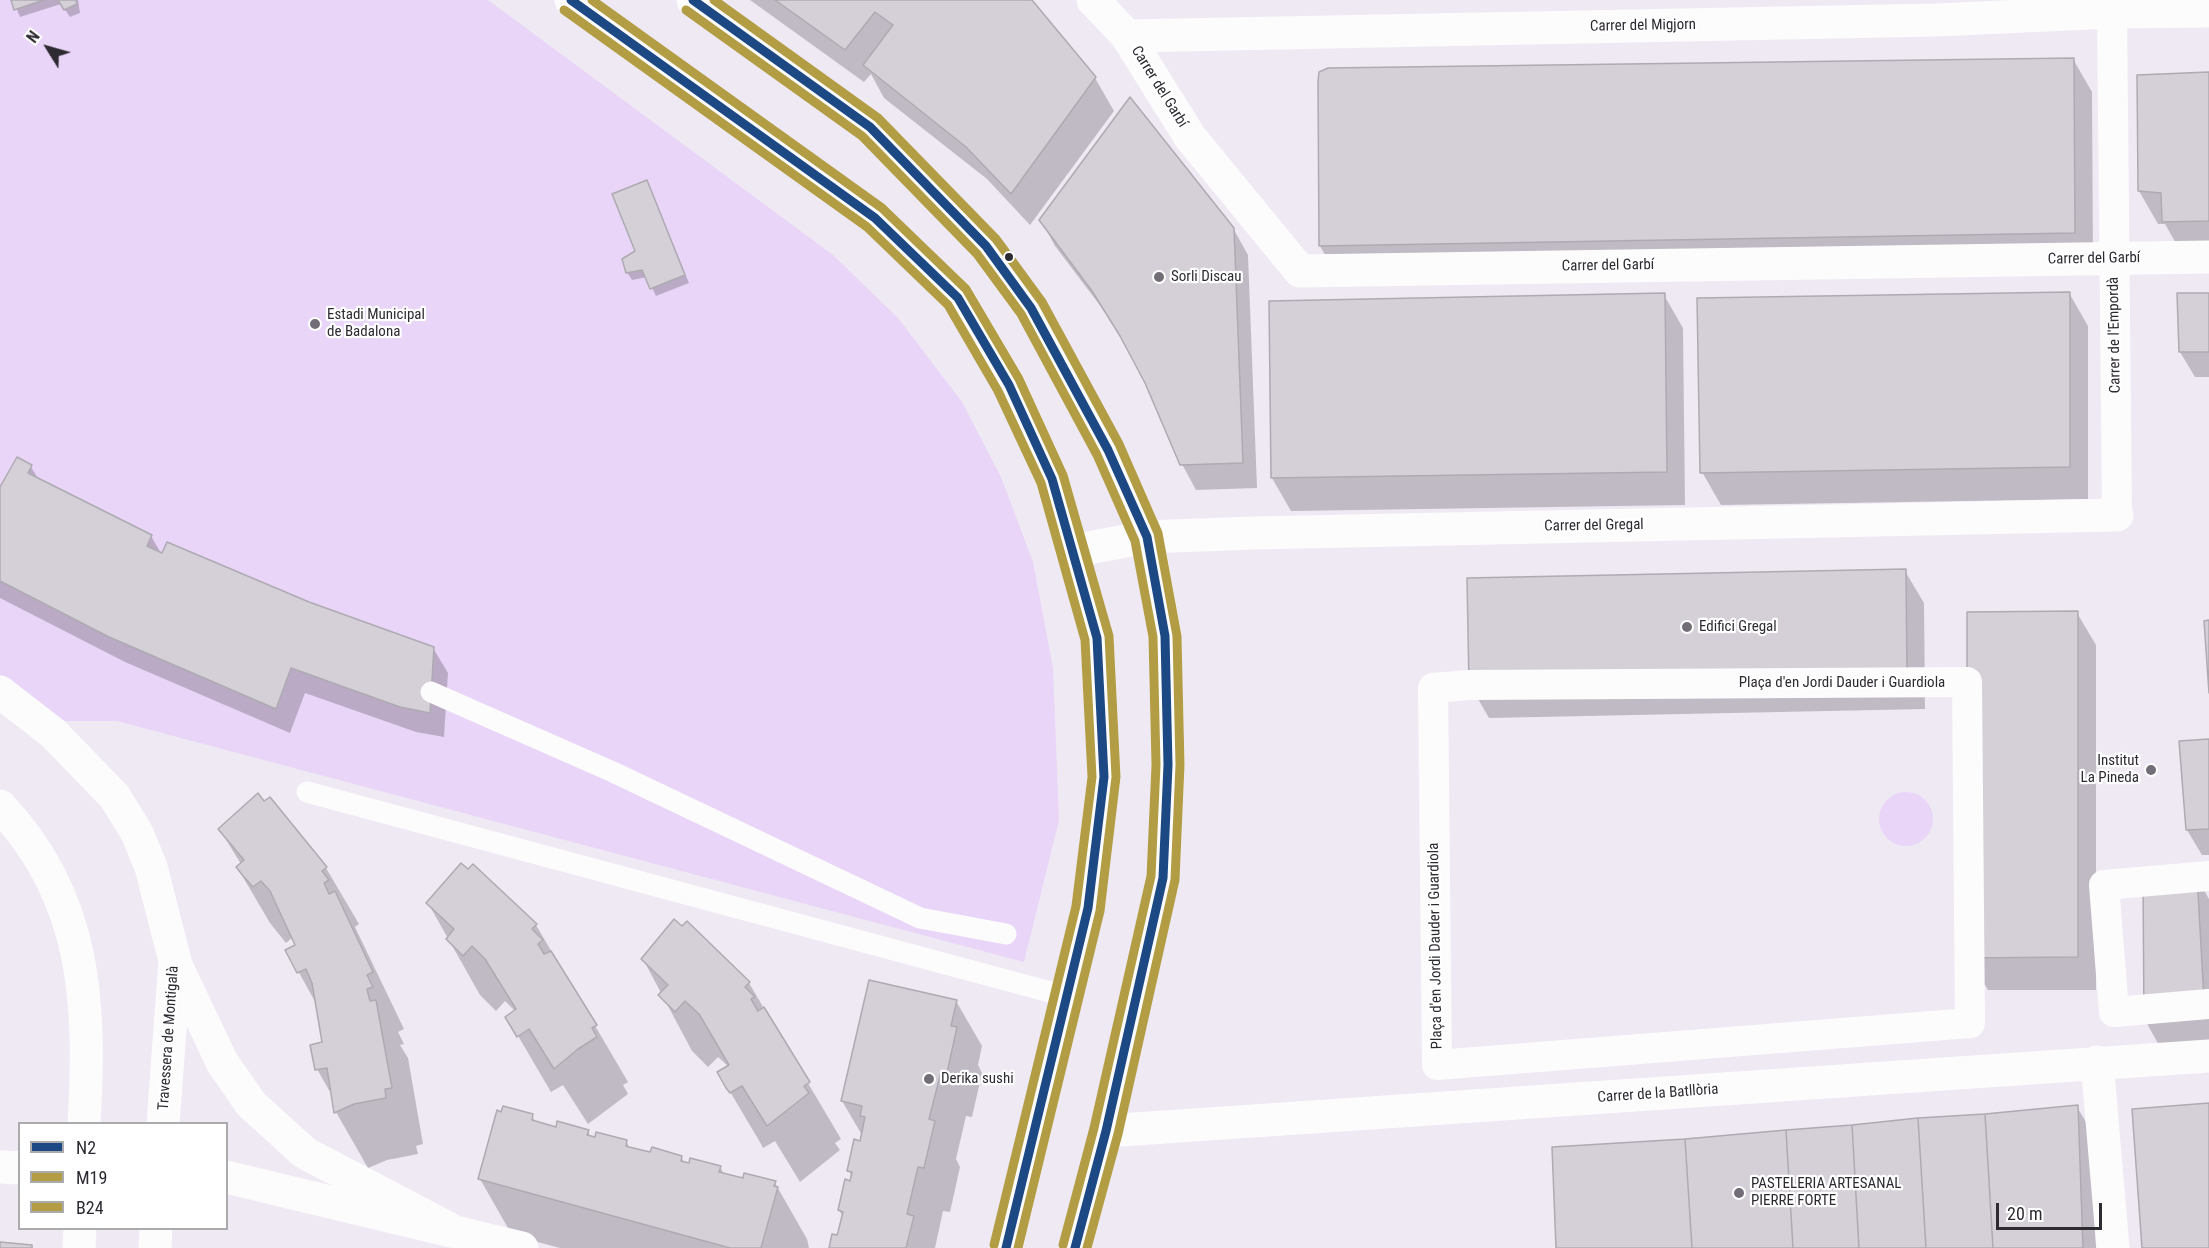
<!DOCTYPE html>
<html>
<head>
<meta charset="utf-8">
<style>
	body { margin:0 }
	#map { position:relative; width:2209px; height:1248px; overflow:hidden; background:#efe9f4; font-family:"Roboto Condensed",sans-serif }
	canvas { display:block }
	.legend { position:absolute; left:18px; top:1122px; width:210px; height:108px; box-sizing:border-box; background:#fff; border:2px solid #abaaad; margin:0; padding:8px 10px; list-style:none; font-size:18px; color:#2e2a32 }
	.legend li { display:flex; align-items:center; gap:12px; height:30px }
	.legend b { width:30px; border:2px solid #abaaad }
	.north { position:absolute; left:18px; top:18px; width:60px; height:60px; -webkit-text-stroke:4px #fff; paint-order:stroke; rotate:307deg; font-size:16px; font-weight:700; line-height:24px; text-align:center; color:#2e2a32 }
	.north::after { content:''; display:block; margin:auto; width:21px; height:27px; background:#2e2a32; clip-path:polygon(50% 0,100% 100%,50% 72%,0 100%) }
	.scale { position:absolute; left:1996px; top:1203px; width:106px; height:27px; box-sizing:border-box; border:3px solid #2e2a32; border-top:0; padding-left:8px; font-size:18px; line-height:21px; white-space:nowrap; color:#2e2a32; -webkit-text-stroke:4px #fff; paint-order:stroke }
</style>
</head>
<body>
<div id="map">
<canvas width="2209" height="1248"></canvas>
<ul class="legend">
<li><b style="height:8px;background:#1c4883"></b>N2</li>
<li><b style="height:8px;background:#b29d45"></b>M19</li>
<li><b style="height:8px;background:#b29d45"></b>B24</li>
</ul>
<div class="north">N</div>
<div class="scale">20 m</div>
</div>
<script>
const ctx = document.querySelector('canvas').getContext('2d');
ctx.lineJoin = 'round';
function fill(path, color) { ctx.fillStyle = color; ctx.fill(path, 'evenodd'); }
function stroke(path, color, width, dash) { ctx.strokeStyle = color; ctx.lineWidth = width; ctx.lineCap = dash ? 'butt' : 'round'; ctx.setLineDash(dash || []); ctx.stroke(path); }
function label(font, color, halo, rows, align = 'center') {
  ctx.font = font + ' "Roboto Condensed",sans-serif'; ctx.lineWidth = 4.5; ctx.setLineDash([]); ctx.textBaseline = 'middle'; ctx.strokeStyle = halo; ctx.fillStyle = color; for (const [text, x, y, turn = 0] of rows) {
    ctx.save(); ctx.translate(x, y); ctx.rotate((+turn || 0) * Math.PI / 180); ctx.textAlign = isNaN(turn) ? turn : align; if (halo) ctx.strokeText(text, 0, 0); ctx.fillText(text, 0, 0); ctx.restore();
  }
}
const green = new Path2D(`
	M0 0H488L833 255 898 318 962 402 1001 477 1033 562 1053 668 1059 820 1024 962 117 721H64L0 675Z
	M1879 819a27 27 0 1 1 54 0a27 27 0 1 1-54 0Z`);
const shadow = new Path2D(`
	M13 0H78L80 13 70 17 61 4 20 17Z
	M750 0H1030L1095 78 1114 111 1030 225 987 179 884 98 871 74 864 82Z
	M2073 59 2092 92 2093 265 1339 279 1320 246Z
	M2209 74V254H2182L2165 224H2158L2139 191Z
	M651 190 689 283 656 296 647 277 632 280 627 272 637 252Z
	M1041 220 1233 228 1248 255 1257 488 1196 490 1182 464 1146 383 1128 349 1108 316 1055 246Z
	M2069 293 2088 326V499L1721 505 1702 472Z
	M2209 294V377H2195L2180 352Z
	M1664 295 1683 328 1685 505 1291 511 1272 478Z
	M18 459 31 467 39 480 151 536 162 555 433 648 448 673 444 737 416 732 305 693 290 733 125 662 0 598V489Z
	M1905 571 1924 603 1925 709 1489 718 1470 685Z
	M2077 613 2096 645V990H1988L1969 958Z
	M2209 740V855H2202L2187 830 2181 742Z
	M220 830 326 868 359 924 355 927 404 1029 398 1032 404 1044 400 1045 408 1058 423 1144 416 1146 418 1154 387 1160 368 1168 336 1112 334 1099 317 1069 324 1044 318 1007 287 951 297 946 293 937 286 943 270 923 237 867 241 864Z
	M2196 876 2209 899V1043L2160 1047 2146 1022Z
	M428 903 536 925 628 1082 623 1085 628 1094 588 1124 563 1085 551 1092 507 1017 516 1012 505 1001 496 1011 480 995Z
	M687 923 749 983 841 1139 835 1143 840 1150 800 1182 775 1141 763 1148 761 1144 719 1073 729 1067 718 1057 708 1067 692 1051 643 959Z
	M956 1001 982 1046 978 1065 982 1073 972 1117 966 1116 956 1159 960 1167 950 1212 943 1211 935 1248H831L838 1237 843 1217 839 1210 853 1178 848 1170 862 1135 842 1101Z
	M2077 1107 2092 1132 2096 1248H1557Z
	M532 1116 536 1123 557 1128 588 1131 591 1138 626 1141 630 1148 651 1154 681 1157 685 1164 720 1167 724 1174 745 1180 775 1183 807 1239 809 1248H560L512 1235 480 1179Z`);
const building = new Path2D(`
	M11 0H44L14 10Z
	M58 0H76L77 4 64 10Z
	M775 0H1032L1096 77 1011 194 966 147 863 65 893 25 875 12 845 50Z
	M2074 58 2075 233 1319 246 1318 81 1319 72 1328 68Z
	M2209 72V221L2162 222 2161 193 2138 191 2137 75Z
	M1130 97 1234 228 1243 463 1180 465 1145 383 1120 336 1092 291 1039 220Z
	M647 180 685 275 650 289 642 270 626 273 622 259 635 251 612 194Z
	M2070 292V467L1700 473 1697 298Z
	M1665 293 1667 472 1271 478 1269 301Z
	M2177 293H2209V352H2179Z
	M17 457 32 465 28 473 152 535 147 546 162 553 167 542 309 602 434 647 430 713 400 707 291 668 276 709 109 637 0 581V487Z
	M1906 569 1907 677 1469 685 1467 578Z
	M2078 611V957L1967 958V612Z
	M2209 620V693L2204 621Z
	M2209 739V829L2186 830 2179 741Z
	M258 793 264 801 270 797 327 867 322 871 329 880 324 883 329 894 335 891 373 972 367 975 373 987 367 989 370 1001 376 1000 392 1088 385 1089 386 1098 354 1104 334 1113 327 1068 315 1070 310 1045 322 1042 312 983 306 969 297 973 285 950 295 945 270 891 261 881 253 887 244 877 236 867 244 860 218 829Z
	M461 863 468 869 473 864 537 924 532 929 543 940 538 944 544 954 551 951 597 1025 592 1028 597 1037 578 1049 554 1069 529 1029 517 1037 505 1017 516 1009 485 959 472 946 463 956 446 939 454 929 426 903Z
	M2197 874 2205 1018 2144 1022 2143 878Z
	M674 919 682 926 687 921 750 982 745 987 755 997 751 999 758 1011 764 1007 810 1082 804 1086 809 1093 767 1126 742 1086 730 1093 726 1088 717 1072 729 1065 699 1014 685 1001 675 1012 658 995 668 985 641 959Z
	M869 980 957 1000 951 1026 957 1027 947 1073 941 1072 929 1119 935 1121 924 1168 918 1167 907 1214 914 1216 906 1248H829L832 1234 837 1235 838 1232 843 1212 838 1210 845 1179 850 1181 852 1172 847 1171 854 1139 860 1141 865 1117 860 1116 862 1106 841 1101Z
	M2209 1103V1248H2142L2132 1109Z
	M2078 1105 2083 1248H1993L1985 1114Z
	M503 1106 533 1114 532 1120 556 1127 557 1121 589 1130 587 1135 595 1137 596 1132 627 1140 626 1146 629 1147 650 1152 652 1147 682 1156 681 1161 689 1163 690 1158 721 1166 719 1172 743 1178 744 1173 776 1181 774 1186 778 1187 761 1248H730L478 1179 497 1110 501 1112Z
	M1985 1114 1993 1248H1926L1918 1118Z
	M1918 1118 1926 1248H1859L1852 1125Z
	M1852 1125 1859 1248H1793L1786 1130Z
	M1786 1130 1793 1248H1692L1685 1139Z
	M1685 1139 1692 1248H1556L1552 1147Z
	M0 1242 32 1245V1248H0Z`);
const service = new Path2D(`
	M431 692 613 772 920 918 1006 934
	M307 792 1065 996`);
const pedestrian = new Path2D(`
	M2112 12 2117 515
	M1967 682 1970 1023 1437 1065 1433 688 1469 685Z
	M2209 876 2104 885 2114 1012 2209 1004`);
const minor = new Path2D(`
	M571 0 875 218 958 298 1009 385 1052 479 1097 638 1104 777 1088 908 1006 1248
	M693 0 870 127 986 246 1031 308 1108 450 1147 537 1165 636 1168 765 1163 878 1106 1131 1075 1248
	M1093 0 1127 36 1936 20 2112 12 2209 11
	M1127 36 1190 137 1300 271 2209 257
	M1072 551 1147 537 1254 533 2117 515
	M0 692 53 733 115 797 137 833 151 867 175 961 163 1124
	M0 806C87 898 91 1003 84 1124
	M175 963 222 1062 251 1104 305 1153 450 1229
	M2097 1062 2113 1248
	M1106 1131 2209 1056
	M0 1167 20 1168
	M226 1177 522 1248
	M79 1248 80 1228
	M155 1248 156 1228`);
const bus1 = new Path2D(`
	M571 0 875 218 958 298 1009 385 1052 479 1097 638 1104 777 1088 908 1006 1248
	M693 0 870 127 986 246 1031 308 1108 450 1147 537 1165 636 1168 765 1163 878 1106 1131 1075 1248`);
const bus2 = new Path2D(`
	M564 10 867 227 948 305 998 391 1041 483 1085 640 1092 777 1076 906 994 1245
	M686 10 862 136 977 254 1021 314 1097 455 1135 541 1153 637 1156 765 1151 876 1094 1128 1063 1245`);
const bus3 = new Path2D(`
	M592 0 882 208 966 289 1019 379 1063 475 1109 636 1116 777 1100 911 1018 1248
	M714 0 878 118 996 239 1042 302 1119 444 1158 533 1177 636 1180 765 1175 880 1118 1134 1087 1248`);
const markers = [
	[1009,257,5,"#2e2a32"],
	[1159,277,6,"#726d76"],
	[315,324,6,"#726d76"],
	[1687,627,6,"#726d76"],
	[2151,770,6,"#726d76"],
	[929,1079,6,"#726d76"],
	[1739,1193,6,"#726d76"]
];
const streetNames = [
	["Carrer del Migjorn",1643,26,-1],
	["Carrer del Garbí",1159,87,58],
	["Carrer del Garbí",2094,259,-1],
	["Carrer del Garbí",1608,266,-1],
	["Carrer de l'Empordà",2115,335,-91],
	["Carrer del Gregal",1594,526,-1],
	["Plaça d'en Jordi Dauder i Guardiola",1842,683],
	["Plaça d'en Jordi Dauder i Guardiola",1436,946,-91],
	["Travessera de Montigalà",169,1038,-86],
	["Carrer de la Batllòria",1658,1094,-4]
];
const poiNames = [
	["Sorli Discau",1171,277],
	["Estadi Municipal",327,315],
	["de Badalona",327,332],
	["Edifici Gregal",1699,627],
	["Institut",2139,761,"right"],
	["La Pineda",2139,778,"right"],
	["Derika sushi",941,1079],
	["PASTELERIA ARTESANAL",1751,1184],
	["PIERRE FORTE",1751,1201]
];
fill(green, '#e9d5f8');
fill(shadow, '#0003');
fill(building, '#d5d0d8');
stroke(building, '#aeaab1', 1.5);
stroke(service, '#fdfcfd', 21);
stroke(pedestrian, '#fdfcfd', 30);
stroke(minor, '#fdfcfd', 33);
stroke(bus1, '#1c4883', 9);
stroke(bus2, '#b29d45', 9);
stroke(bus3, '#b29d45', 9);
for (const [x, y, r, color] of markers) { const dot = new Path2D(); dot.arc(x, y, r, 0, 2 * Math.PI); ctx.fillStyle = color; ctx.fill(dot); stroke(dot, '#fff', 2); }
label('15px', '#2e2a32', '#fff', streetNames);
label('15px', '#2e2a32', '#fff', poiNames, 'left');
</script>
</body>
</html>
